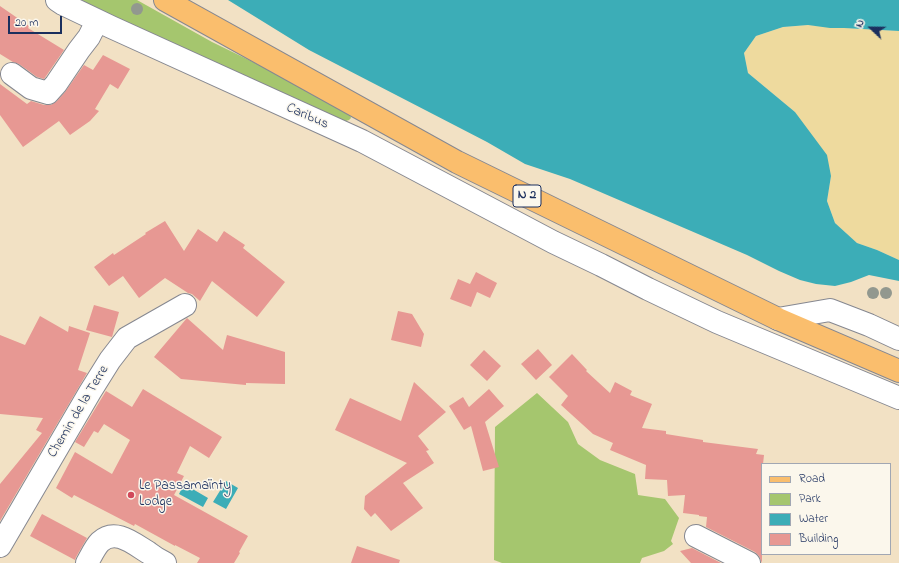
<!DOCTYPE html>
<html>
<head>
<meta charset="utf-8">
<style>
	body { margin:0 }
	#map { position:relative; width:899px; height:563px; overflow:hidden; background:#f2e1c4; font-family:"Indie Flower",sans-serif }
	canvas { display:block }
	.legend { position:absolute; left:761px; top:463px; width:130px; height:92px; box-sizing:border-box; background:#fbf7ec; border:1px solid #a1a7b3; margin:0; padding:5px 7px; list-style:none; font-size:12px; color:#1b2f5e }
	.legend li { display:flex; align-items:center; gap:8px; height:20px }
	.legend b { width:20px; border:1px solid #a1a7b3 }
	.north { position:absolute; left:851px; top:8px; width:40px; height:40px; -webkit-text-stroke:3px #fbf7ec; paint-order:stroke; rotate:292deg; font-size:11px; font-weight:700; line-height:16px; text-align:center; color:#1b2f5e }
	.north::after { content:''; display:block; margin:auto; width:14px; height:18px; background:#1b2f5e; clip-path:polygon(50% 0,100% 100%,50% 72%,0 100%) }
	.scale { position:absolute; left:8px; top:16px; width:54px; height:18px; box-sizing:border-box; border:2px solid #1b2f5e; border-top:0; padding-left:5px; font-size:12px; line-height:14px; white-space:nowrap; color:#1b2f5e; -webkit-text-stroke:3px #fbf7ec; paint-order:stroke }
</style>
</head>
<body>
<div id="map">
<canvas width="899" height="563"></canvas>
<ul class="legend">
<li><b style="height:5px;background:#fabe6d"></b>Road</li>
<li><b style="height:11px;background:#a5c66e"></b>Park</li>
<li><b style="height:11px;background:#3cadb7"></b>Water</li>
<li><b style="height:11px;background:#e79893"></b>Building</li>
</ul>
<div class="north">N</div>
<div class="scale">20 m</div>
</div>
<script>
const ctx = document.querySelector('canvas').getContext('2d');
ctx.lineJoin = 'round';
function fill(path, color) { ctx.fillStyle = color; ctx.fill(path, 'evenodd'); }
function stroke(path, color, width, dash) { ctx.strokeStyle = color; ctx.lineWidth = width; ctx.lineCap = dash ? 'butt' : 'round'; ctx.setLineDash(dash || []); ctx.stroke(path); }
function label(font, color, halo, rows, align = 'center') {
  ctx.font = font + ' "Indie Flower",sans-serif'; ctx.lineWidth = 3; ctx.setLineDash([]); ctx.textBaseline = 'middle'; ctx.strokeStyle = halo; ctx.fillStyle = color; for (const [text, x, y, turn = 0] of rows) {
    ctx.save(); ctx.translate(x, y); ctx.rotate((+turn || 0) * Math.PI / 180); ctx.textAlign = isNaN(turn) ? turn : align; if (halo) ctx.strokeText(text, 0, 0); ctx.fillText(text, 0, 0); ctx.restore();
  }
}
const green = new Path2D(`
	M82 0H137L212 42 327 98 349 112 351 118 349 120 343 122 110 18Z
	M537 393 568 422 578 444 600 460 635 474 638 495 665 499 679 518 671 541 673 544 664 551 642 558 640 563H502L494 560 495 427Z`);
const sand = new Path2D(`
	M808 25C838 28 869 29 899 31V260L877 250 857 243 835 223 827 201 831 176 795 112 748 73 744 53 756 36 783 27Z`);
const water = new Path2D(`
	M228 0H899V31L844 28H830L808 25 783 27 756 36 744 53 748 73 795 112 827 155 831 176 827 201 835 223 857 243 877 250 899 260V281L869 275 851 282 835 286 816 284 800 280 779 271 747 255 570 179 525 164 487 142 309 50Z
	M226 481 238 488 226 509 213 502Z
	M184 484 208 498 203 507 179 494Z`);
const building = new Path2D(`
	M0 6 29 26 28 28 64 50 44 79 37 77 19 64 13 62 0 54Z
	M103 55 130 69 118 89 110 84 95 109 99 111 90 121 70 135 59 121 23 147 0 115V84L27 104 31 101 44 105H51L57 101 65 92 84 65 93 70Z
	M165 221 184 251 198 229 217 242 224 231 245 245 243 248 285 282 257 317 212 281 200 301 192 294 188 293 165 278 139 298 123 276 109 286 94 267 113 253 114 255 146 234 145 233Z
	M476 272 497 283 490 298 477 292 471 307 450 299 458 279 470 284Z
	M94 305 119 312 112 337 86 330Z
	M398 311 412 314 424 334 421 347 391 340Z
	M40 316 68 332 69 326 90 333 78 370 87 373 0 521V484L42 433 36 430 43 418 0 414V335L25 345Z
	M187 318 223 350 227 335 285 352V384L246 383V385L181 379 154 357Z
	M538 349 552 365 536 380 521 364Z
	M484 350 501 366 487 381 470 365Z
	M572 354 587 370 586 371 610 393 615 382 632 391 630 395 652 404 642 428 666 431V434L703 440V442L758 449 756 454 764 455 763 464H762V563L759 556 755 552 706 527 707 517 699 516V515L683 513 685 495 668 496 667 480 645 479 646 465 610 450 613 443 593 434 561 405 568 396 549 377Z
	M414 382 446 412 418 436 429 450 426 451 434 463 403 483 423 508 391 531 375 513 371 517 364 509 365 496 407 463 335 430 350 398 401 421Z
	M143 389 222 437 209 458 190 446 177 473 184 476 174 495 248 536 239 552 240 553 234 563H197L200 558 175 545V546L135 524 134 526 74 495 72 498 56 488 75 452 112 474 130 440 104 424 98 433 94 431 84 447 75 442 106 391 132 407Z
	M489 389 504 406 485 422 499 467 483 471 471 426 464 430 449 406 463 397 469 407Z
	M42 514 87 538 76 557 75 560 30 536Z
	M357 546 400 560 399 563H351Z
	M692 548 721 563H691L680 551Z`);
const minor = new Path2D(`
	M57 0 63 4 111 27 362 141 553 242 601 265 648 289 717 322 899 398
	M12 74 31 88 48 93 56 84 79 50 89 37 97 21
	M778 319 830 310 869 325 899 339
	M696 536 749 563
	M0 546 90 392 110 360 127 338 185 305
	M87 563C91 556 95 547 100 542 116 527 135 545 149 553 154 557 159 560 165 563`);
const major = new Path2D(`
	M165 0 457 162 778 319 899 371`);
const trees = [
	[137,9],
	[873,293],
	[886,293]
];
const markers = [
	[131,495,4,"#d1495b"]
];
const shields = [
	[527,196,28]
];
const shieldNames = [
	["N 2",527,196]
];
const streetNames = [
	["Caribus",307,117,24],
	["Chemin de la Terre",79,412,-59]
];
const poiNames = [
	["Le Passamaïnty",139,487],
	["Lodge",139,503]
];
fill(green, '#a5c66e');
fill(sand, '#eeda9e');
fill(water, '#3cadb7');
fill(building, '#e79893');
stroke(minor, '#868891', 24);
stroke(major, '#868891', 24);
stroke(minor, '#fff', 22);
stroke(major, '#fabe6d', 22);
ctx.fillStyle = '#92988f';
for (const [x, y] of trees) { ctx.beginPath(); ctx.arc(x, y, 6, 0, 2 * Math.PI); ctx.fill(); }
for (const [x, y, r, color] of markers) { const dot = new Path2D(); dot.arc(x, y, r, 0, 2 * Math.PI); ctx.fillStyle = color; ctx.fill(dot); stroke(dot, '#fbf7ec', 1.5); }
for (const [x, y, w] of shields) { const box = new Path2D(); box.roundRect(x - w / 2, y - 11, w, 22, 3); ctx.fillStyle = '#fbf7ec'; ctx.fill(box); stroke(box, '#1b2f5e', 1); }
label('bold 13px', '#1b2f5e', null, shieldNames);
label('14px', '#1b2f5e', '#fbf7ec', streetNames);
label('14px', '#1b2f5e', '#fbf7ec', poiNames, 'left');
</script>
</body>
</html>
